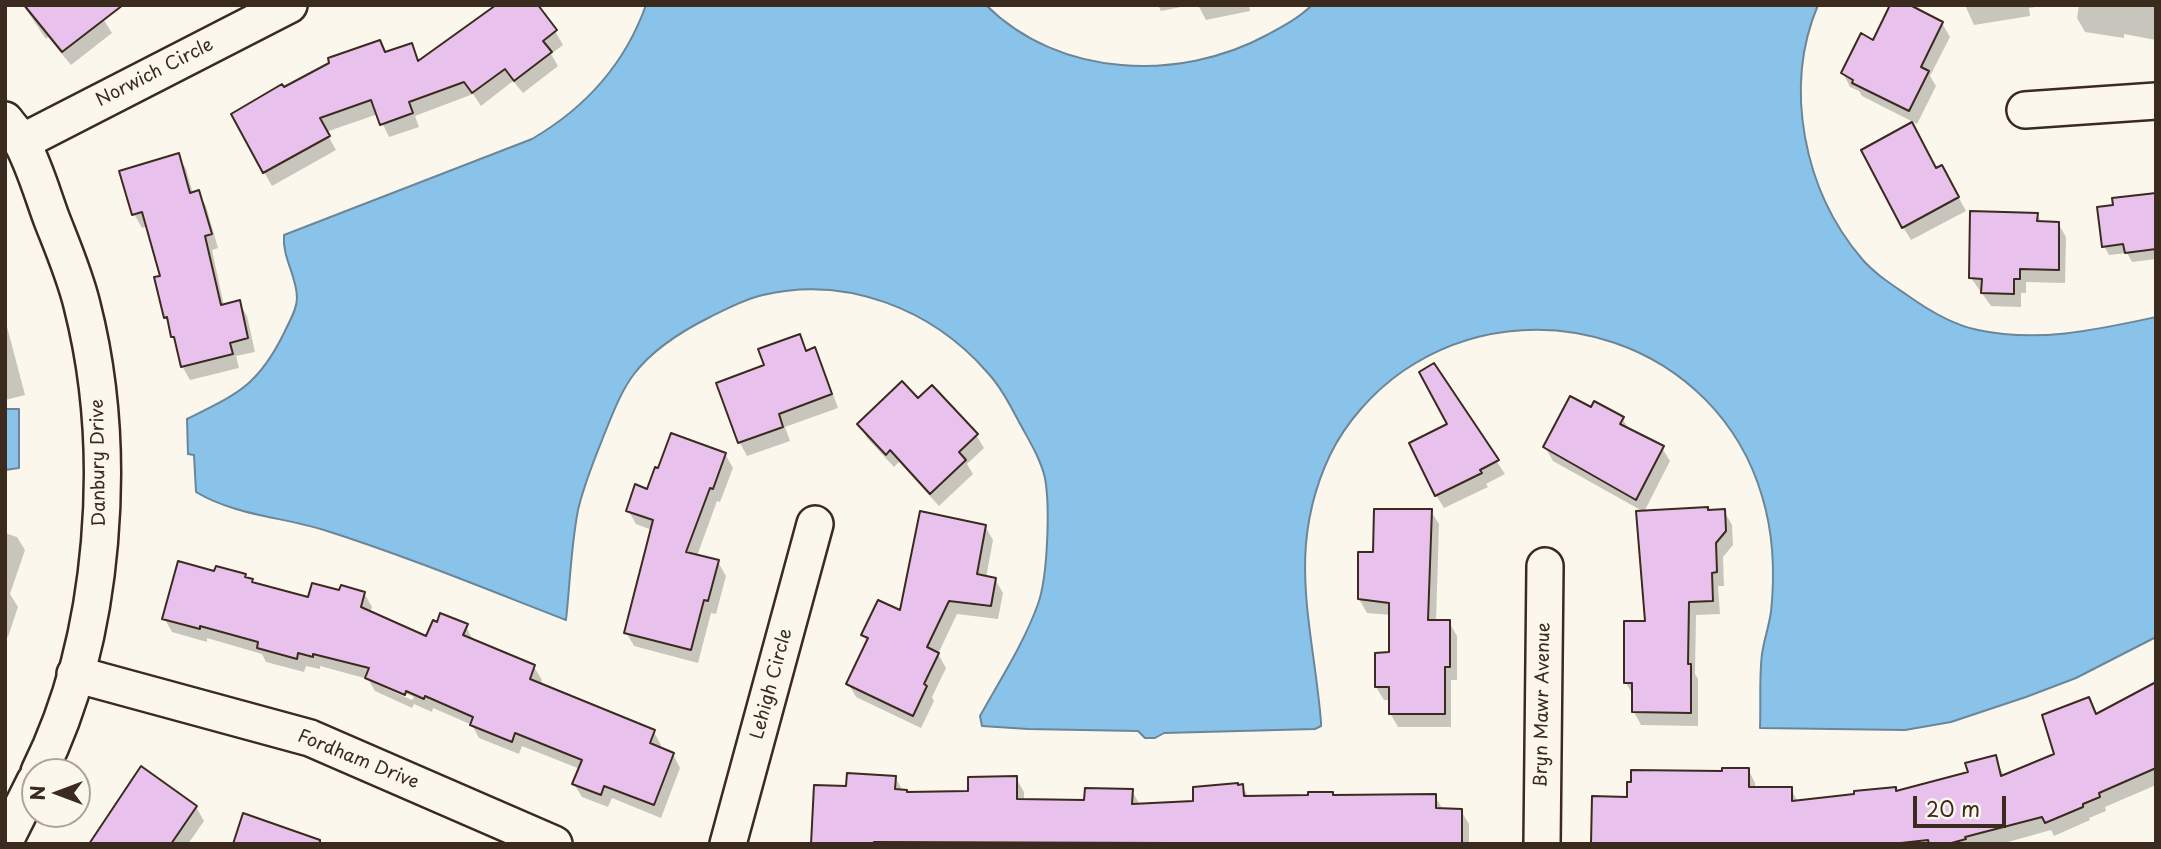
<!DOCTYPE html>
<html>
<head>
<meta charset="utf-8">
<style>
	body { margin:0 }
	#map { position:relative; width:2161px; height:849px; overflow:hidden; background:#fbf7ec; font-family:"Playpen Sans",sans-serif }
	canvas { display:block }
	.frame { position:absolute; inset:0; border:7px solid #3b2a1e; pointer-events:none }
	.north { position:absolute; left:21px; top:758px; width:70px; height:70px; box-sizing:border-box; background:#fbf7ec; border:2px solid #aea59a; border-radius:50%; rotate:270deg; font-size:19px; font-weight:700; line-height:28px; text-align:center; color:#3b2a1e }
	.north::after { content:''; display:block; margin:auto; width:24px; height:32px; background:#3b2a1e; clip-path:polygon(50% 0,100% 100%,50% 72%,0 100%) }
	.scale { position:absolute; left:1913px; top:796px; width:93px; height:32px; box-sizing:border-box; border:4px solid #3b2a1e; border-top:0; padding-left:9px; font-size:21px; line-height:24px; white-space:nowrap; color:#3b2a1e; -webkit-text-stroke:5px #fbf7ec; paint-order:stroke }
</style>
</head>
<body>
<div id="map">
<canvas width="2161" height="849"></canvas>
<div class="frame"></div>
<div class="north">N</div>
<div class="scale">20 m</div>
</div>
<script>
const ctx = document.querySelector('canvas').getContext('2d');
ctx.lineJoin = 'round';
function fill(path, color) { ctx.fillStyle = color; ctx.fill(path, 'evenodd'); }
function stroke(path, color, width, dash) { ctx.strokeStyle = color; ctx.lineWidth = width; ctx.lineCap = dash ? 'butt' : 'round'; ctx.setLineDash(dash || []); ctx.stroke(path); }
function label(font, color, halo, rows, align = 'center') {
  ctx.font = font + ' "Playpen Sans",sans-serif'; ctx.lineWidth = 6; ctx.setLineDash([]); ctx.textBaseline = 'middle'; ctx.strokeStyle = halo; ctx.fillStyle = color; for (const [text, x, y, turn = 0] of rows) {
    ctx.save(); ctx.translate(x, y); ctx.rotate((+turn || 0) * Math.PI / 180); ctx.textAlign = isNaN(turn) ? turn : align; if (halo) ctx.strokeText(text, 0, 0); ctx.fillText(text, 0, 0); ctx.restore();
  }
}
const water = new Path2D(`
	M646 5H986C1059 78 1180 82 1267 35 1282 27 1299 18 1312 5H1818C1783 88 1804 191 1862 259 1874 273 1891 284 1907 295 1928 310 1952 325 1978 330 2038 343 2096 330 2156 317V637L2076 678 2026 697 1951 722 1905 730 1760 728C1761 704 1759 678 1762 654 1764 640 1769 626 1771 612 1775 574 1773 532 1762 496 1717 343 1533 282 1403 371 1373 392 1346 422 1330 455 1285 550 1313 625 1321 722V726L1315 729 1164 733 1155 738H1145L1138 731 1028 729 982 726 980 716C1000 680 1024 643 1038 604 1048 576 1050 506 1045 478 1040 457 1028 439 1018 420 1009 403 1000 386 987 372 932 309 846 275 763 295 744 299 727 309 710 317 682 331 653 349 634 374 621 391 612 415 604 435 594 460 584 484 578 510 571 546 570 584 566 620 486 589 406 556 324 530 282 517 234 515 196 492L194 455 188 454 187 419C237 394 258 386 284 333 289 322 297 310 297 298 297 276 282 258 284 235L532 139C585 108 625 64 646 5Z
	M5 409H19V468L5 470Z`);
const shadow = new Path2D(`
	M23 5H108L100 14 112 33 71 65 48 37 46 39Z
	M1158 5H1191L1161 11Z
	M1198 5H1249L1250 11 1206 20Z
	M1965 5H2049L2029 8 2030 16 1974 25Z
	M2079 5H2156V40L2124 34V38L2085 32 2077 18Z
	M1942 23 1950 37 1930 76 1936 86 1917 124 1862 96 1859 91 1850 87 1843 73 1874 42Z
	M555 31 563 45 551 54 558 66 523 93 513 81 481 106 473 94 415 116 419 127 389 137 378 114 326 132 336 150 272 186 264 172 283 89 379 42 386 54 411 45 420 62Z
	M178 155 186 169 193 194 198 192 206 206 218 248 212 250 224 306 239 302 247 316 255 352 236 356 239 368 190 380 182 366 171 327 166 318 156 278 162 277 148 226 142 228 134 214Z
	M1936 170 1949 180 1966 211 1911 240 1903 227Z
	M2156 195V259L2132 262 2127 253 2109 255 2104 246 2115 206Z
	M2037 214 2042 223H2058L2066 237 2065 283 2026 282V293H2021V307L1991 306 1971 278Z
	M5 319 25 395 5 400Z
	M799 336 808 352 814 349 822 363 838 408 785 427 790 441 747 456 740 443 718 384 766 367Z
	M1433 366 1505 474 1486 484 1488 487 1444 508 1436 495 1449 425Z
	M918 401 976 435 984 448 967 464 973 474 939 506 899 462 894 467 867 438 859 424Z
	M1591 409 1622 418 1630 431 1662 448 1670 461 1644 512 1724 511 1732 525 1733 545 1723 557 1724 586H1718L1720 614 1696 615 1695 674 1698 679V726L1641 725 1634 712V696L1625 682 1646 623 1644 512 1553 461 1545 447Z
	M725 454 733 468 720 502 717 501 697 556 718 562 726 576 716 614 711 613 698 663 634 646 626 632 652 530 636 524 628 510 648 491Z
	M1431 511 1439 524 1436 622H1449L1457 636V680H1451V727H1398L1390 713V700H1384L1376 687 1390 654V615L1367 613 1359 599 1374 553Z
	M985 526 993 540 986 578 995 579 1003 593 998 619 957 614 938 654 946 668 932 697 934 701 921 728 856 697 848 683 867 642 863 635 902 613Z
	M5 533 17 537 25 550 10 594 18 607 8 637 5 636Z
	M215 573 245 576 254 584 309 599 340 592 364 593 372 607 370 613 427 639 466 626 473 641 534 667 542 680 540 685 654 732 661 745 660 749 673 754 680 768 661 818 612 798 608 807 582 797 574 784 580 769 522 746 519 754 479 738 472 725 433 708 432 712 414 704 412 708 375 691 368 679 320 666V669L306 666 304 672 266 662 262 654 207 638V642L172 632 164 618ZM376 680 414 697 412 700 376 684Z
	M2156 684V785L2105 807 2106 811 2089 818 2090 820 2054 836 2051 830 2001 844H1593L1628 798 1724 773 1748 769 1755 783V789H1791L1798 802 1895 788 1897 793 1970 773 1995 757 2004 776 2057 755 2088 699 2097 715Z
	M895 777 903 791 908 794 970 793 1016 778 1024 792V800L1086 802 1132 791 1140 805 1195 802 1242 786 1249 798 1435 796 1443 810 1461 811 1469 824V844H813L847 788Z
	M196 807 204 821 188 844H98Z`);
const building = new Path2D(`
	M24 5H123L62 52Z
	M496 5H538L557 30 543 41 552 52 514 81 505 69 472 93 464 82 409 102 413 113 380 125 371 100 320 118 330 136 263 173 231 114 282 84 284 87 329 63 328 58 380 40 385 52 412 43 418 61Z
	M1890 5H1910L1943 22 1921 67 1929 71 1909 111 1852 83 1853 80 1841 73 1861 33 1873 40Z
	M1912 122 1936 168 1942 165 1959 197 1902 228 1861 150Z
	M179 153 190 193 199 190 212 234 205 236 221 305 240 300 248 338 230 343 233 354 181 367 174 337H171L167 317 164 318 154 277 160 276 142 212 132 215 119 171Z
	M2156 193V249L2125 253 2123 244 2102 247 2097 207 2113 205 2112 198Z
	M1970 211 2038 213 2037 221 2059 222V270L2020 269V279H2014V294L1981 293 1982 279 1969 278Z
	M800 334 806 351 815 347 832 394 779 414 783 427 738 443 716 383 764 365 758 349Z
	M1434 363 1499 460 1480 470 1482 473 1435 496 1409 443 1447 424 1419 372Z
	M902 381 918 398 932 385 978 434 959 452 966 460 930 494 890 450 886 455 857 424Z
	M1570 396 1591 407 1594 401 1624 417 1620 424 1664 446 1636 500 1543 447Z
	M671 433 726 453 713 489 710 488 686 552 719 560 708 601 704 600 691 650 624 633 653 520 626 511 635 484 647 489 655 467 658 468Z
	M1708 507V510L1725 509 1726 531 1716 543 1717 572 1712 573 1713 601 1689 602 1688 664H1691V713L1632 712V683H1624V621H1645L1636 511Z
	M1374 509H1432L1428 620H1450V667H1445V714H1389V687H1375V653L1389 652V603L1358 599V552H1373Z
	M920 511 986 525 977 574 996 578 991 606 949 601 927 647 939 653 924 684 927 686 913 716 846 684 868 638 861 635 878 600 900 610Z
	M178 561 214 571 216 566 246 574 245 577 253 579 252 582 308 597 312 583 339 590 341 585 365 592 361 607 426 636 433 620 437 622 440 613 468 624 463 635 535 665 530 679 655 730 650 743 674 753 654 805 604 786 601 795 572 784 582 760 515 733 512 742 470 725 473 717 425 696 424 699 406 691 405 695 365 678 369 668 313 654V657L298 653 297 659 257 648 258 642 200 626V629L162 619Z
	M2156 682V768L2099 793 2100 797 2083 804V807L2045 823 2042 817 1965 837 1966 839 1948 844H1929L1928 840 1892 844H1591L1592 796 1627 797V782H1631V770L1722 771V768H1749V787H1792V801L1854 794V791L1896 787V791L1968 772 1965 763 1996 755 2001 776 2054 754 2042 715 2089 697 2096 714Z
	M141 766 197 806 171 844H89Z
	M847 773 896 776 895 789 907 790V792L968 791V777L1017 776V799L1084 800 1085 788 1133 789 1132 804 1193 801V787L1238 783V785L1243 784 1244 796 1308 795V792H1333V795L1436 794V808L1462 809V844L874 842V844H811L814 785 846 786Z
	M243 813 320 840V844H233Z`);
const street = new Path2D(`
	M2025 110 2156 101
	M5 120C10 127 17 134 21 141 34 164 43 196 52 220 63 248 75 276 82 305 119 450 106 637 39 772
	M22 142 289 5
	M75 674 310 738 554 844
	M5 841 35 781
	M728 844 815 524
	M1542 844 1545 566`);
const streetNames = [
	["Norwich Circle",155,73,-27],
	["Danbury Drive",99,463,-91],
	["Lehigh Circle",772,684,-75],
	["Bryn Mawr Avenue",1543,705,-89],
	["Fordham Drive",358,760,22]
];
fill(water, '#8ac3e9');
stroke(water, '#6a8698', 2);
fill(shadow, '#0003');
fill(building, '#e8c2ec');
stroke(building, '#3b2a1e', 2);
stroke(street, '#3b2a1e', 40);
stroke(street, '#fbf7ec', 35);
label('18px', '#3b2a1e', '#fbf7ec', streetNames);
</script>
</body>
</html>
